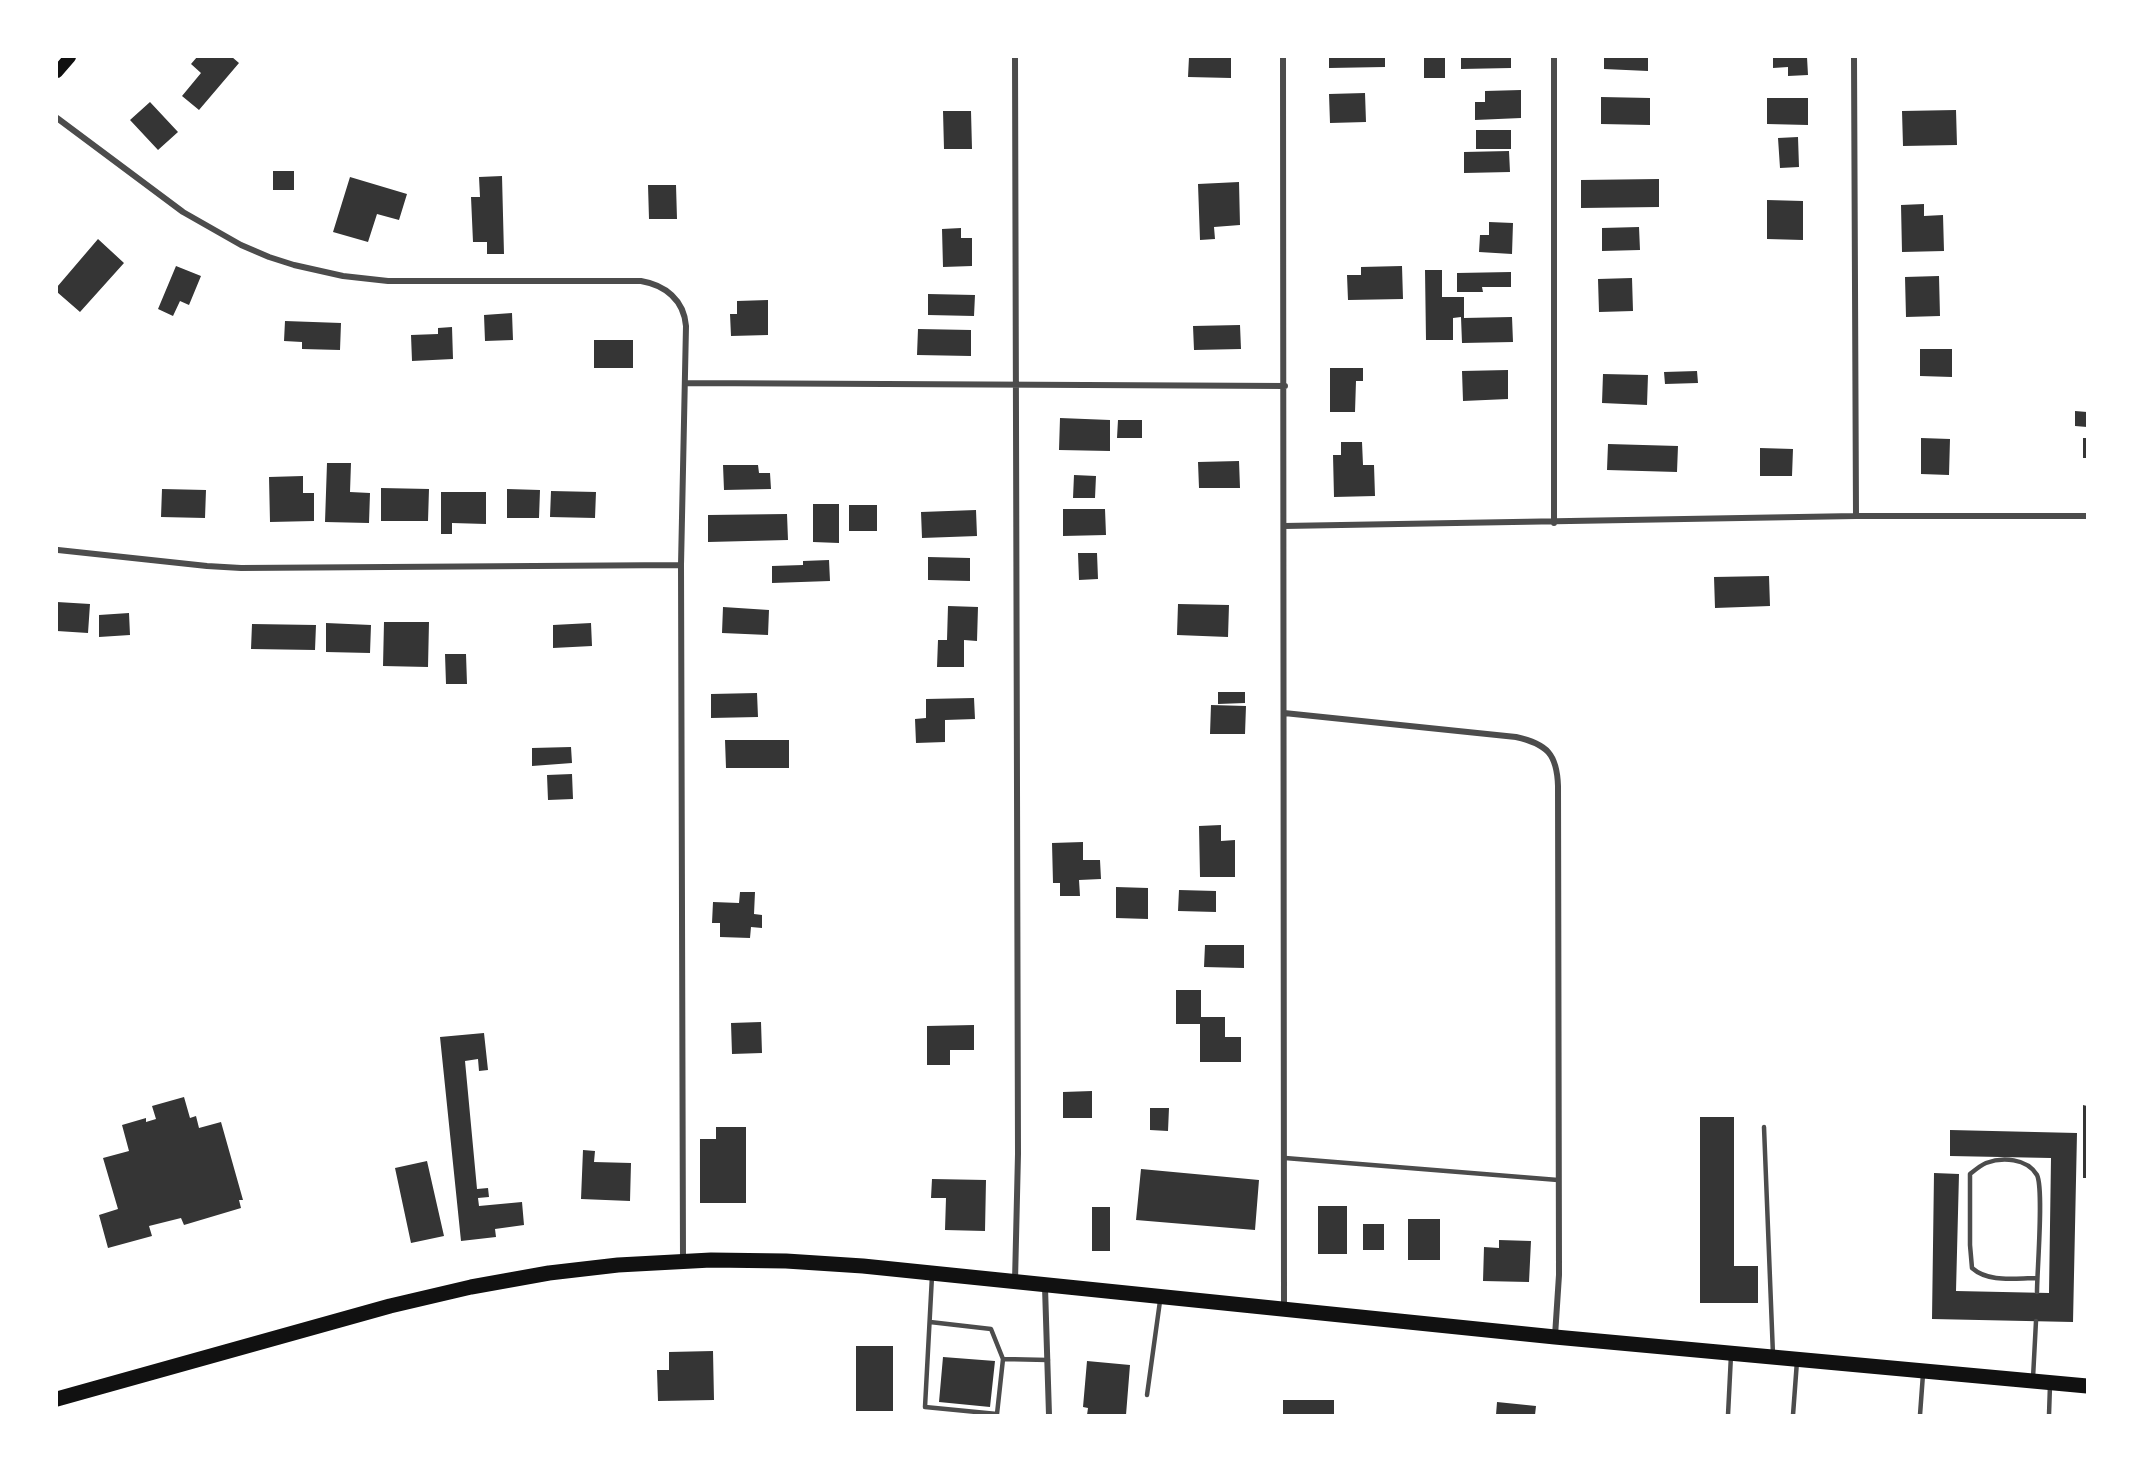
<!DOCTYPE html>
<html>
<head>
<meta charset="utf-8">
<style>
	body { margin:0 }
	#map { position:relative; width:2144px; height:1472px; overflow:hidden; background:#fff; font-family:"Exo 2",sans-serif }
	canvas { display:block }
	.frame { position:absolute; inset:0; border:58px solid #fff; pointer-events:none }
</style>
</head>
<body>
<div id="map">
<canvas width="2144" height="1472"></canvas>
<div class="frame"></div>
</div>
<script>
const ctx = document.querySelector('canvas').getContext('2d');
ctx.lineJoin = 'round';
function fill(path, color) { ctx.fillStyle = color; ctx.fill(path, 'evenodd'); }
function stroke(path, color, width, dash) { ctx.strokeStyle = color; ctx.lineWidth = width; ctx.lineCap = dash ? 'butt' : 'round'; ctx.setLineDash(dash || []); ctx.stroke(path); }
const building = new Path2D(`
	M197 57H232L239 63 199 110 182 96 201 73 191 64Z
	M1189 57H1231V78L1188 77Z
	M1329 57H1385V67L1329 68Z
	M1424 57H1445V78H1424Z
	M1461 57H1511V68L1461 69Z
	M1604 57H1648V71L1604 69Z
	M1773 57H1807L1808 75 1788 76V67L1773 68Z
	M1521 90V118L1475 120V102H1485V91Z
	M1365 93 1366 122 1330 123 1329 94Z
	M1601 97 1650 98V125L1601 124Z
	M1767 98H1808V125L1767 124Z
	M150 102 178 132 158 150 130 120Z
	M1956 110 1957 145 1903 146 1902 111Z
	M943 111H971L972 149H944Z
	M1476 130H1511V149H1476Z
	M1798 137 1799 167 1780 168 1778 138Z
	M1509 151 1510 172 1464 173V152Z
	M273 171H294V190H273Z
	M502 176 504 254H487V242H473L471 197H480L479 177Z
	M350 177 407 194 399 220 377 214 368 242 333 232Z
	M1659 179V207L1581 208V180Z
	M1239 182 1240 225 1214 227 1215 239 1200 240 1198 184Z
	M648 185H676L677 219H649Z
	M1767 200 1803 201V240L1767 239Z
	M1924 204V216L1943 215 1944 251 1902 252 1901 205Z
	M1489 222 1513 223 1512 254 1479 252 1480 235H1489Z
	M1639 227 1640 250 1602 251V228Z
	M961 228V238H972V266L943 267 942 229Z
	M98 239 124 263 80 312 57 292V287Z
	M176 266 201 276 189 305 180 301 173 316 158 309Z
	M1402 266 1403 299 1348 300 1347 275H1361V267Z
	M1425 270H1442V297H1464V318L1512 317 1513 342 1462 343 1461 317 1453 318V340H1426Z
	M1511 272V287H1482L1483 292H1457V273Z
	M1939 276 1940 316 1906 317 1905 277Z
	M1632 278 1633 311 1599 312 1598 279Z
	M928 294 975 295 974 316 928 315Z
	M768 300V335L731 336 730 314H737V301Z
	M512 313 513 340 485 341 484 315Z
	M285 321 341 323 340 350 302 349V342L284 341Z
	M1240 325 1241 349 1194 350 1193 326Z
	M452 327 453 359 412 361 411 335 438 334V328Z
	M918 329 971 330V356L917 355Z
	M594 340H633V368H594Z
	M1920 349H1952V377L1920 376Z
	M1330 368H1363V381H1356L1355 412H1330Z
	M1508 370V399L1463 401 1462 371Z
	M1697 371 1698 383 1665 384 1664 372Z
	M1603 374 1648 375 1647 405 1602 403Z
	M2075 411 2087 412V427L2075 426Z
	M1060 418 1110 420V451L1059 450Z
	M1118 420H1142V438H1117Z
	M1921 438 1950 439 1949 475 1921 474Z
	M2083 438H2087V458H2083Z
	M1341 442H1362L1363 465H1374L1375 496 1334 497 1333 455H1341Z
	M1608 444 1678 446 1677 472 1607 470Z
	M1760 448 1793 449 1792 476H1760Z
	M1239 461 1240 488H1199L1198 462Z
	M327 463H351L350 492 370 493 369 523 325 522Z
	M723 465H758L759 473H770L771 489 724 490Z
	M1074 475 1096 476 1095 498H1073Z
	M303 476V493H314V521L270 522 269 477Z
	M381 488 429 489 428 521H381Z
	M162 489 206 490 205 518 161 517Z
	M507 489 540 490 539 518H507Z
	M551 491 596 492 595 518 550 517Z
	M441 492H486V524L452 523V534H441Z
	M813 504H839V543L813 542Z
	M849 505H877V531H849Z
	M1063 509H1105L1106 535 1063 536Z
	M976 510 977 536 922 538 921 512Z
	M787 514 788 540 708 542V515Z
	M1078 553H1097L1098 579 1079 580Z
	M928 557 970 558V581L928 580Z
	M829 560 830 581 772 583V566L803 565V561Z
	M1769 576 1770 606 1715 608 1714 577Z
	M57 602 90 604 88 633 57 631Z
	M1178 604 1229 605 1228 637 1177 635Z
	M948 606 978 607 977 641 964 640V667H937L938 640H947Z
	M723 607 769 610 768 635 722 633Z
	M129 613 130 635 99 637V615Z
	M384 622H429L428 667 383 666Z
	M326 623 371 625 370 653 326 652Z
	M591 623 592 646 553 648V625Z
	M252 624 316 625 315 650 251 649Z
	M445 654H466L467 684H446Z
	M1218 692H1245V703L1218 704Z
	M757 693 758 717 711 718V694Z
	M974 698 975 719 945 720V742L916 743 915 719 926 718V699Z
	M1211 705 1246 706 1245 734H1210Z
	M725 740H789V768H726Z
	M571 747 572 763 532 766V748Z
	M572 774 573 799 548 800 547 775Z
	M1221 825V841L1235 840V877H1200L1199 826Z
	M1083 842V860H1100L1101 879 1079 880 1080 896H1060V883H1053L1052 843Z
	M1116 887 1148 888V919L1116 918Z
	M1179 890 1216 891V912L1178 911Z
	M740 892H755L754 914 762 915V928L751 927 750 938 720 937V923H712L713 902 739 903Z
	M1205 945H1244V968L1204 967Z
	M1176 990H1201V1017H1225V1037H1241V1062H1200V1024H1176Z
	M761 1022 762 1053 732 1054 731 1023Z
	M974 1025V1050H950V1065H927V1026Z
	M484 1033 488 1070 479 1071 478 1059 465 1061 477 1189 488 1188 489 1197 478 1198 479 1206 522 1202 524 1225 495 1229 496 1237 461 1241 440 1037Z
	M1092 1091V1118H1063V1092Z
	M184 1097 190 1118 196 1116 199 1128 221 1122 243 1200H239L241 1208 184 1225 181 1218 149 1226 152 1236 108 1248 99 1215 118 1209 103 1158 129 1151 122 1125 146 1118V1122L156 1119 152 1106Z
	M2083 1105 2087 1106V1178H2083Z
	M1150 1108H1169L1168 1131 1150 1130Z
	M1700 1117H1734V1266H1758V1303H1700Z
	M716 1127H746V1203H700V1139H716Z
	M1950 1130 2077 1133 2073 1322 1932 1319 1934 1173 1959 1174 1956 1291 2049 1293 2051 1158 1950 1156Z
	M583 1150 595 1151 594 1162 631 1163 630 1201 581 1199Z
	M427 1161 444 1236 411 1243 395 1168Z
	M1141 1169 1259 1180 1255 1230 1136 1220Z
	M932 1179 986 1180 985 1231 945 1230 946 1198H931Z
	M1318 1206H1347V1254H1318Z
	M1092 1207H1110V1251H1092Z
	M1408 1219H1440V1260H1408Z
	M1363 1224H1384V1250H1363Z
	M1499 1240 1531 1241 1529 1282 1483 1281 1484 1247 1499 1248Z
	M856 1346H893V1411H856Z
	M713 1351 714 1400 658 1401 657 1370H669V1352Z
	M943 1357 995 1361 990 1407 939 1402Z
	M1087 1361 1130 1365 1126 1415H1087L1088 1408 1083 1407Z
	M1283 1400H1334V1415H1283Z
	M1497 1402 1536 1406 1535 1415H1496Z`);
const service = new Path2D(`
	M1764 1127 1773 1355
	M1285 1158 1558 1180
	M932 1276 925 1407 997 1414 1003 1359 1048 1360
	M2037 1292C2037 1271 2044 1189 2037 1175 2027 1158 2002 1157 1986 1163 1981 1165 1975 1170 1970 1174V1245L1972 1268C1989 1283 2015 1278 2037 1278
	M930 1322 991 1329 1003 1359
	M2033 1378 2036 1321
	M1147 1395 1160 1301
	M1728 1415 1731 1355
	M1793 1415 1797 1361
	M1920 1415 1923 1374
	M2049 1415 2050 1385`);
const minor = new Path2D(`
	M1283 57 1284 1309
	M1554 57V523
	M1854 57 1856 516
	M57 118 183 212 241 245 269 257 294 265 343 276 388 281H641C665 285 684 300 686 326L681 565 683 1260
	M685 383 1285 386
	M1284 526 1856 516H2087
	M58 550 207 566 241 568 681 565
	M1284 713 1516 737C1547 744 1557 754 1558 786L1559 1275 1555 1336
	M1015 1281 1018 1154 1015 57
	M1045 1287 1049 1415`);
const secondary = new Path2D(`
	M57 72 70 57`);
const primary = new Path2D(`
	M57 1399 390 1306 471 1287 549 1273 618 1265 711 1260 786 1261 863 1266 1555 1337 2087 1386`);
fill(building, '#353535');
stroke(service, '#4c4c4c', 4.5);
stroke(minor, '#4c4c4c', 6);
stroke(secondary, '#111', 12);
stroke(primary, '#111', 15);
</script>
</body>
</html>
